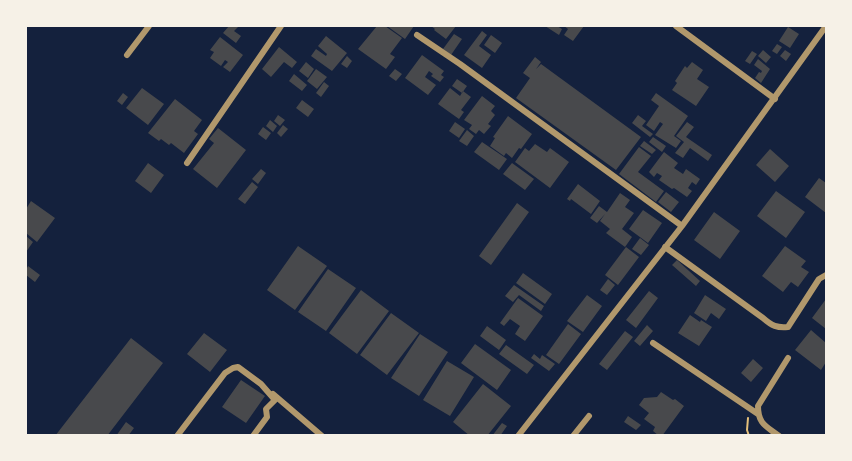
<!DOCTYPE html>
<html>
<head>
<meta charset="utf-8">
<style>
	body { margin:0 }
	#map { position:relative; width:852px; height:461px; overflow:hidden; background:#14213d; font-family:Montserrat,sans-serif }
	canvas { display:block }
	.frame { position:absolute; inset:0; border:27px solid #f6f1e7; pointer-events:none }
</style>
</head>
<body>
<div id="map">
<canvas width="852" height="461"></canvas>
<div class="frame"></div>
</div>
<script>
const ctx = document.querySelector('canvas').getContext('2d');
ctx.lineJoin = 'round';
function fill(path, color) { ctx.fillStyle = color; ctx.fill(path, 'evenodd'); }
function stroke(path, color, width, dash) { ctx.strokeStyle = color; ctx.lineWidth = width; ctx.lineCap = dash ? 'butt' : 'round'; ctx.setLineDash(dash || []); ctx.stroke(path); }
const building = new Path2D(`
	M229 26H239L234 31 241 36 236 43 223 33Z
	M377 26H385L402 38 390 54 395 57 386 69 358 49Z
	M387 26H414L405 39Z
	M431 26H456L446 39 434 30 435 29Z
	M545 26H557L562 29 559 35Z
	M564 26H584L573 41 564 35 568 29Z
	M788 27 799 34 790 48 779 41Z
	M482 31 487 35 479 46 491 55 482 68 464 55Z
	M454 34 462 39 451 55 443 49Z
	M491 35 502 43 495 53 484 45Z
	M326 36 347 53 332 71 311 56 316 49 326 56 327 54 318 46Z
	M220 37 243 55 230 72 223 67 228 62 225 60 221 66 210 58 214 52 210 50Z
	M777 44 782 47 777 54 772 51Z
	M279 47 297 62 292 68 284 62 271 77 262 69Z
	M763 50 771 57 766 63 758 56Z
	M785 50 791 54 786 61 780 56Z
	M752 51 757 54 750 64 745 61Z
	M422 55 444 71 441 75 444 77 440 82 431 76 433 74 429 71 425 77 436 85 428 95 405 78Z
	M347 56 352 61 347 68 341 64Z
	M535 57 541 62 536 69 541 64 641 137 616 170 516 98 530 78 523 73Z
	M758 59 770 69 761 83 755 78 759 72 761 73 762 71 754 65Z
	M306 62 314 69 308 78 299 71Z
	M692 62 703 70 697 79 709 87 696 106 672 90 677 83 675 81 685 66 687 68Z
	M316 69 327 77 317 89 307 81Z
	M395 69 402 74 396 81 389 76Z
	M294 74 307 85 302 91 289 81Z
	M457 79 467 86 462 93 452 86Z
	M324 82 329 86 321 97 316 93Z
	M142 88 164 104 148 125 126 108Z
	M450 88 460 96 463 91 471 97 461 110 464 112 459 119 438 104Z
	M123 93 128 97 122 105 117 101Z
	M656 93 688 116 674 136 681 141 676 148 655 135 663 124 660 122 654 131 646 125 659 106 651 100Z
	M482 96 495 106 491 111 495 115 488 124 491 126 484 134 479 130 476 134 469 129 472 125 464 120Z
	M175 99 202 120 194 131 198 134 184 153 171 143 169 145 161 139 159 141 148 133Z
	M302 100 314 109 308 117 296 108Z
	M278 115 285 120 280 126 274 121Z
	M638 115 646 121 642 126 653 134 650 137 632 123Z
	M508 116 532 134 521 149 519 148 512 158 506 153 504 156 490 146 495 138 493 137Z
	M270 120 277 126 273 132 266 126Z
	M455 122 465 129 459 138 449 131Z
	M687 122 694 127 686 137 712 155 708 161 690 148 683 158 675 153 684 142 676 136Z
	M283 125 288 129 281 137 277 133Z
	M263 127 271 133 266 140 258 134Z
	M218 128 246 150 217 188 193 169 214 143 209 139Z
	M467 130 474 136 467 146 459 141Z
	M653 137 666 146 662 152 649 142Z
	M644 141 656 150 652 154 640 146Z
	M482 142 507 159 499 170 474 152Z
	M535 144 547 152 550 148 569 162 550 188 515 162 525 148 529 151Z
	M639 147 651 156 638 172 664 191 656 202 619 174Z
	M770 149 789 166 775 182 756 165Z
	M664 152 678 163 674 168 683 174 686 169 700 179 696 185 692 182 688 188 692 191 687 197 674 188 672 189 659 180 662 176 657 173 654 177 649 172Z
	M148 163 164 175 151 193 135 181Z
	M512 163 534 179 525 190 503 174Z
	M261 169 266 173 258 184 252 179Z
	M819 178 826 183V213L805 197Z
	M252 182 258 187 245 204 238 199Z
	M578 184 600 201 591 214 571 199 570 201 567 199Z
	M776 191 805 212 786 238 757 216Z
	M666 192 679 202 671 212 658 202Z
	M620 193 630 200 625 207 634 213 622 229 632 237 625 247 606 233 610 229 600 221 605 214 597 223 590 218 599 206 607 212Z
	M31 201 55 218 37 242 26 233V209Z
	M517 203 529 212 491 265 479 256Z
	M643 210 662 223 648 243 629 229Z
	M714 212 740 231 720 259 694 240Z
	M26 236 33 242 26 252Z
	M640 238 649 245 641 255 632 249Z
	M298 246 327 266 295 310 267 290Z
	M785 246 806 261 801 267 809 272 798 287 791 282 783 292 762 276Z
	M626 247 639 257 618 285 605 275Z
	M677 260 700 281 696 286 672 265Z
	M28 266 40 275 35 282 26 275V270Z
	M328 269 356 288 326 331 298 312Z
	M523 273 552 294 545 304 516 283Z
	M608 279 615 285 607 295 600 290Z
	M514 285 544 306 541 311 519 295 513 302 505 296Z
	M361 290 389 311 357 354 329 333Z
	M649 291 658 298 636 328 626 320Z
	M587 295 602 306 583 332 567 321Z
	M705 295 726 309 719 319 711 313 706 321 694 313Z
	M518 298 543 316 525 341 515 334 520 326 510 319 504 326 500 323Z
	M826 299V329L812 318Z
	M391 313 419 333 387 375 360 355Z
	M690 315 700 322 701 320 712 327 699 346 678 333Z
	M568 324 581 334 559 364 546 355Z
	M647 325 653 331 640 346 634 341Z
	M487 326 506 340 499 350 480 336Z
	M811 330 826 343V362L821 370 795 350Z
	M625 331 633 337 607 370 599 364Z
	M204 333 227 350 210 372 187 354Z
	M420 334 448 352 419 396 391 378Z
	M131 338 163 363 107 436H55Z
	M475 344 511 370 497 390 461 363Z
	M506 345 534 365 527 374 499 354Z
	M534 354 540 359 542 355 555 364 549 371 531 358Z
	M753 359 763 368 751 382 741 373Z
	M447 361 474 377 450 416 423 400Z
	M241 380 265 396 246 423 222 407Z
	M483 384 511 406 487 436H470L453 422Z
	M661 392 673 400 675 399 684 406 662 436H659L653 431 655 427 644 419 649 413 639 405 644 398 657 397Z
	M628 416 641 425 636 430 624 422Z
	M126 422 134 428 128 436H116Z
	M502 423 507 426 500 436H492Z`);
const path = new Path2D(`
	M748 418 747 430 749 436`);
const minor = new Path2D(`
	M676 26 775 99
	M417 35 460 64 682 226
	M127 55 149 26
	M187 163 281 26
	M665 247 763 318C772 326 777 328 788 327L819 279 826 275
	M653 343 758 414
	M273 394 322 436
	M177 436 225 373 233 368 238 367 261 384 275 400 266 409 267 417 253 436
	M518 436 682 226 826 26
	M573 436 589 416
	M779 436C766 426 758 424 758 406L788 358`);
fill(building, '#48494c');
stroke(path, '#e5c07b', 2);
stroke(minor, '#b1986c', 6);
</script>
</body>
</html>
